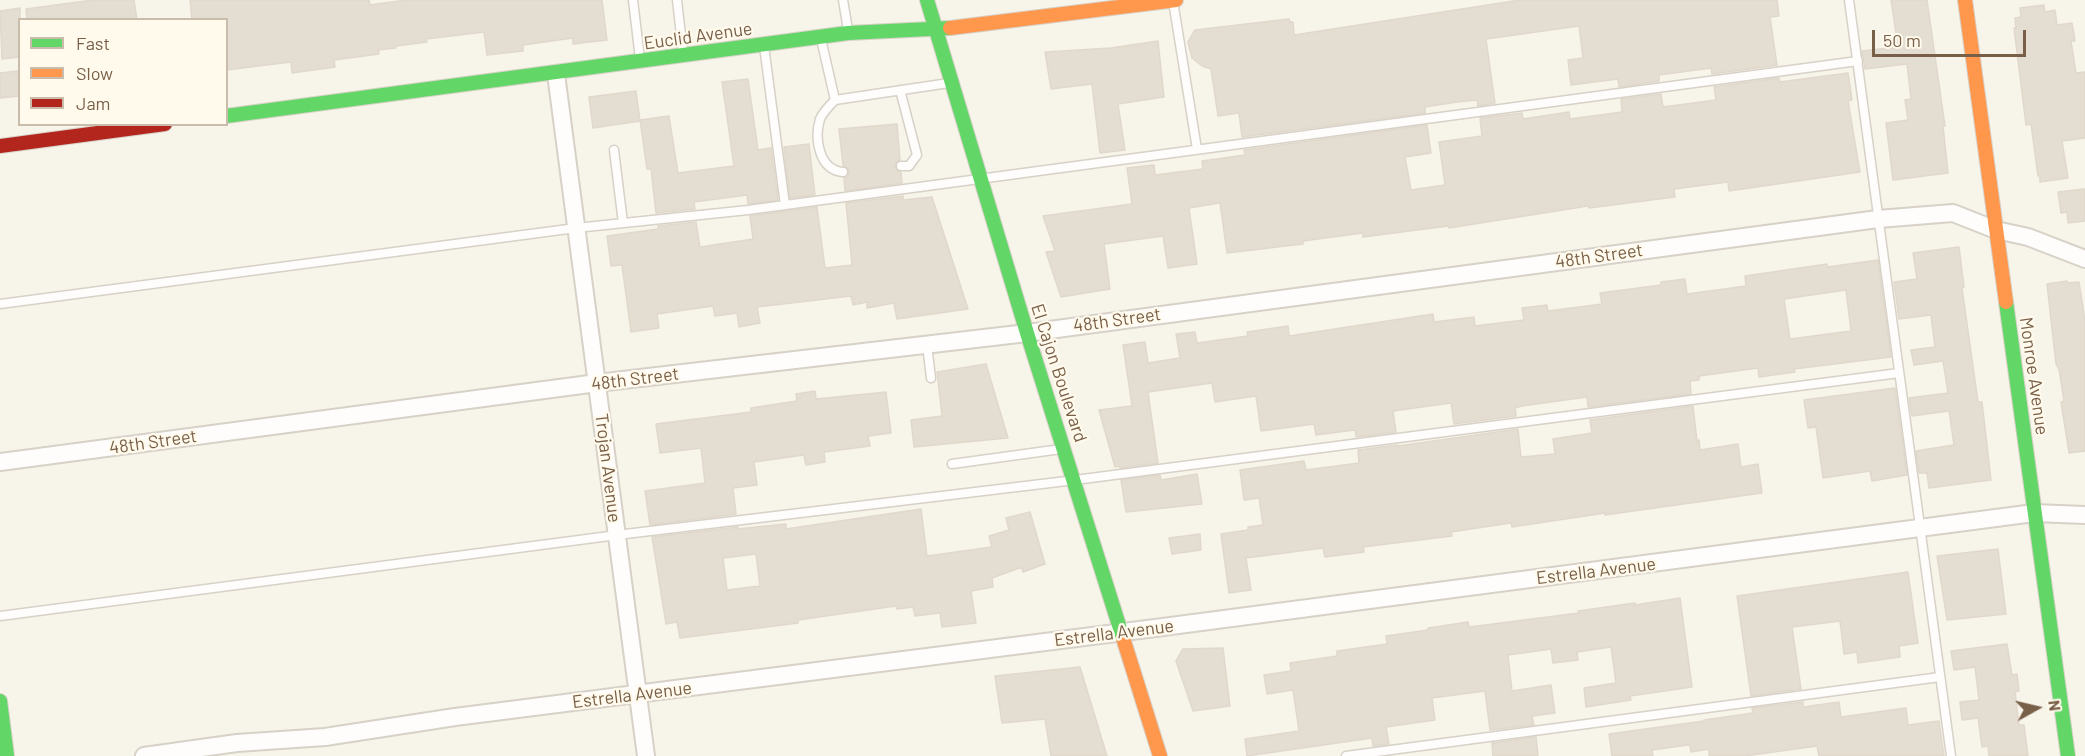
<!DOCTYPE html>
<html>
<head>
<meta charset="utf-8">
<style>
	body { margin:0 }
	#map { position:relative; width:2085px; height:756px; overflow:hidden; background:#f7f4ea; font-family:Barlow,sans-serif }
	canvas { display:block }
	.legend { position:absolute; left:18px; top:18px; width:210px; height:108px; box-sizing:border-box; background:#fffaec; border:2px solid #c9bcaa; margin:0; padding:8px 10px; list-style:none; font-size:18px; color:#785f48 }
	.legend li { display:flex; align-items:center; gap:12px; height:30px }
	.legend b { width:30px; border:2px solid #c9bcaa }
	.north { position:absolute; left:2007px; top:678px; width:60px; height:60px; -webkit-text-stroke:4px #fffaec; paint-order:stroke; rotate:82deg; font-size:16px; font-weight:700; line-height:24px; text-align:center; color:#785f48 }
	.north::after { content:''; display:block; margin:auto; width:21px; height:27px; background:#785f48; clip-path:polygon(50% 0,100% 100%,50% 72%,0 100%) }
	.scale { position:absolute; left:1872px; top:30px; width:154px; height:27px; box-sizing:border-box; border:3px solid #785f48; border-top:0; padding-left:8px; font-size:18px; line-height:21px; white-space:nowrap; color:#785f48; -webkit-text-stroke:4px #fffaec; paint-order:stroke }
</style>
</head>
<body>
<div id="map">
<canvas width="2085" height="756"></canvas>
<ul class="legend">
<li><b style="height:8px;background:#63d668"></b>Fast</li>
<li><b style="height:8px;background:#ff974d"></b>Slow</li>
<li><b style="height:8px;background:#b3261e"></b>Jam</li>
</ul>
<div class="north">N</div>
<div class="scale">50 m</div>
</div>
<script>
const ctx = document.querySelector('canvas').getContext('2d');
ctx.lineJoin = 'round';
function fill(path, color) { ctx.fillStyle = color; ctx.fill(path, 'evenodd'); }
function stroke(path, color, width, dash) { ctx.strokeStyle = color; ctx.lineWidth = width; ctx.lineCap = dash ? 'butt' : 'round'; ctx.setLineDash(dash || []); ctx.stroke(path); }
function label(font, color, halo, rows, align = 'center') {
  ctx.font = font + ' Barlow,sans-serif'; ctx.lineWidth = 4.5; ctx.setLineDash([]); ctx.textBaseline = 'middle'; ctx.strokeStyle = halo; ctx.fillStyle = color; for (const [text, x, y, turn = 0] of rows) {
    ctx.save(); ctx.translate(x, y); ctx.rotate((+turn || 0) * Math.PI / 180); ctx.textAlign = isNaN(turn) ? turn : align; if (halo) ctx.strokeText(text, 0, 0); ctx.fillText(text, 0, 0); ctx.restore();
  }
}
const building = new Path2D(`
	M93 0H134L137 20H27L26 9Z
	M190 0H369L370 5 406 0H602L607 40 573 44V38L523 45V51L487 55 484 32 426 39 427 42 396 46V48L378 50 379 54 334 60 335 67 292 73 291 62 226 70V20H192Z
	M1520 0H1777L1779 16 1770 17 1777 65 1712 74 1711 68 1659 75V81L1619 87 1618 79 1571 85 1568 60 1583 58 1579 26 1486 39 1495 103 1478 106 1477 100 1457 102 1425 107V113L1242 137 1239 113 1218 116 1211 69 1202 66 1192 58 1188 42 1195 30 1289 19 1290 22H1293L1294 35Z
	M1891 0H1927L1945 126H1943L1948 173 1893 180 1886 123 1908 120 1905 100 1911 99 1907 64 1865 69 1862 51 1898 47Z
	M2044 5 2045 12 2055 10 2057 25 2072 23 2075 41H2071L2076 73 2085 72V138L2062 141 2068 178 2040 182V176H2038L2031 124 2026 125 2014 28H2016L2015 18 2021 17 2020 8Z
	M20 8V57L2 59 0 11Z
	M1158 41 1164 97 1118 104 1125 150 1100 153 1092 84 1051 89 1045 52 1111 48Z
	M18 71 20 96 0 98V73Z
	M1848 73 1852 100 1848 101 1860 172 1729 191 1728 182 1674 189 1675 197 1589 208 1588 206 1449 228 1448 226 1363 237V233L1303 241V244L1227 253 1220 203 1189 208 1197 264 1168 268 1163 236 1104 244 1110 289 1061 297 1046 252 1055 251 1043 216 1132 204 1127 168 1154 165 1155 175 1203 169 1202 161 1245 155 1244 150 1427 125 1431 153 1405 157 1411 190 1445 185 1439 142 1482 136 1480 118 1522 113 1523 119 1569 112 1570 119 1622 112 1621 99 1661 94 1663 107 1716 100 1714 87 1779 78 1780 82Z
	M748 79 758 150 771 148 778 200 748 204 747 195 694 202 695 209 656 213 651 169H647L640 120 669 116 678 173 734 166 722 82Z
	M636 91 640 121 593 128 589 97Z
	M897 124 900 160 896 162 895 167 897 171 901 172 902 183 845 191 844 178 848 176 849 171 843 165 839 129Z
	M809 144 815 195 790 198 784 147Z
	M2085 189V221L2068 223 2067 212 2061 213 2058 192Z
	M903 196V200L932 197 968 309 897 319 894 303 867 308V302L853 305 851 296 757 307 760 323 739 327 737 313 715 316 713 306 657 314 659 328 631 332 622 265 611 266 607 236 658 229V226L696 222 700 247 753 239 750 216 817 207 825 268 852 265 846 203Z
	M1959 247 1964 287 1962 288 1978 402H1982L1991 480 1929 488 1927 473H1919L1916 451 1954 445 1949 411 1912 416 1909 398 1948 393 1943 361 1914 365 1911 350 1935 347 1931 315 1899 319 1894 282 1917 279 1913 253Z
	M1878 260 1891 357 1794 369 1795 372 1759 377 1758 368 1699 376V380L1690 381 1691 394 1588 407 1587 397 1522 406 1515 408 1516 416 1454 424 1451 403 1393 411 1396 432 1356 437 1355 430 1316 435 1314 424 1261 431 1256 396 1215 402 1212 383 1148 392 1158 463 1120 468 1119 466 1115 467 1099 410 1132 406 1123 345 1145 342 1148 363 1180 358 1176 334 1195 332 1197 343 1248 336 1247 332 1288 326 1289 336 1433 314 1434 322 1474 317 1475 326 1524 320 1522 308 1547 305 1548 311 1602 304 1600 293 1661 285V282L1685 279 1687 294 1746 286 1745 276 1827 264V267ZM1846 290 1851 331 1790 339 1784 299Z
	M2067 281 2068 283 2079 282 2085 321V451L2069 453 2061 402 2064 401 2059 369 2056 364 2047 284Z
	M986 364 1008 438 914 447 911 420 942 416 937 372Z
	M1895 388 1907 475 1872 481 1870 471 1823 478 1816 427 1808 428 1804 400Z
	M815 391 816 399 886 392 891 433 868 436 870 446 824 452 825 462 806 465 804 455 754 462 757 485 733 488 736 514 650 525 645 491 705 483 701 448 660 453 656 424 751 412V408L797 401 796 394Z
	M1693 406 1697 441 1699 440 1700 450 1738 444 1741 467 1758 464 1762 493 1605 515V513L1512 527 1511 523 1451 532 1452 536 1363 547 1364 552 1325 557 1323 548 1246 558 1251 590 1229 593 1221 534 1248 530V527L1263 525 1259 498 1244 500 1240 470 1304 461 1306 470 1359 463 1358 450 1398 445V446L1518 429 1521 457 1555 454 1553 439 1592 433 1590 420Z
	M1197 474 1202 504 1126 512 1121 480 1160 475 1161 480Z
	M921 509 927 556 992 547 989 536 1009 530 1006 518 1030 512 1045 564 1023 572 1022 567 992 578 993 587 971 591 976 623 942 627 940 613 915 616 913 607 897 609 896 606 798 620V623L680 638 677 622 666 624 652 537 738 527V529L786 524V529ZM756 554 760 586 727 590 723 558Z
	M1200 534 1201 550 1172 554 1169 538Z
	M1998 549 2006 614 1947 620 1937 556Z
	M1908 572 1918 643 1899 646 1900 657 1858 663 1857 652 1844 654 1840 621 1792 627 1801 689 1751 696 1737 596Z
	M1680 598 1692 687 1630 696 1631 700 1586 707 1584 688 1616 683 1611 647 1577 652 1578 660 1553 663 1551 649 1508 655 1512 691 1551 685 1555 713 1532 716 1534 725 1490 730 1485 691 1432 698 1435 720 1386 727 1389 744 1373 746 1372 738 1247 756 1245 739 1299 731 1293 690 1267 694 1264 675 1291 671 1290 663 1337 656V651L1387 644 1386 636 1428 630V628L1468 622 1469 627 1579 613 1578 611 1635 603V605Z
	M2007 644 2012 675 2017 674 2019 691 2015 692 2019 725H2024L2028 756H1989L1988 746 1982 747 1978 718 1962 720 1960 702 1979 700 1975 667 1954 670 1951 651Z
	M1223 648 1230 706 1193 711 1176 661 1183 649Z
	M1080 667 1107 756H1051L1045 719 1002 723 995 676Z
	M1803 702V707L1839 702 1841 717 1906 708 1908 725 1939 721 1944 756H1819L1817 746 1745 756H1709V749L1691 752 1690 746 1688 745 1652 750 1653 756H1612L1609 734 1704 721V720L1753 713 1752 708Z
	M1536 737 1538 756H1493L1492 743Z`);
const lane = new Path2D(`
	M633 0 640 59
	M677 0 683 53
	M843 0 848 30
	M1849 0 1951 756
	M1173 1 1197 149
	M821 39 835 100
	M764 46 785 205
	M900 90 917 155 909 166H901
	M614 150 623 223
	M843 172C819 170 814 139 820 119 823 112 829 106 835 100L949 83
	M0 304 576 228 748 210 1858 61
	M927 345 931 378
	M952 464 1061 449
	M0 616 617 535 1075 480 1899 373
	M1346 756 1940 677`);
const street = new Path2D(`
	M556 74 646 756
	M0 462 597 383 1027 333 1878 219 1953 213 1996 230 2028 237 2085 259
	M144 756 237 743 325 737 455 717 1163 627 2034 513 2085 515`);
const fast = new Path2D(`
	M927 0 1027 333 1123 638
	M226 116 848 33 950 28
	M2006 302 2068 756
	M0 701 7 756`);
const slow = new Path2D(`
	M1965 0 2006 302
	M950 28 1176 0
	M1123 638 1160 756`);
const jam = new Path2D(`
	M0 146 165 124`);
const streetNames = [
	["Euclid Avenue",698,36,-8],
	["48th Street",1599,256,-8],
	["48th Street",1117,320,-8],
	["El Cajon Boulevard",1059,373,72],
	["Monroe Avenue",2034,376,82],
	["48th Street",635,379,-7],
	["48th Street",153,442,-8],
	["Trojan Avenue",608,468,83],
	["Estrella Avenue",1596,571,-7],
	["Estrella Avenue",1114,633,-7],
	["Estrella Avenue",632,695,-7]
];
fill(building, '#e4ddd1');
stroke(building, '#e1d8cc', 1.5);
stroke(lane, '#d7d1c8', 11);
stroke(street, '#d7d1c8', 20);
stroke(fast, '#d8d1c8', 16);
stroke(slow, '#d8d1c8', 16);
stroke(jam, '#d8d1c8', 16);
stroke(lane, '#fefdfc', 8);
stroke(street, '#fefdfc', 16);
stroke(fast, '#63d668', 14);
stroke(slow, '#ff974d', 14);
stroke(jam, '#b3261e', 14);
label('18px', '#785f48', '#fffaec', streetNames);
</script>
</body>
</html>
